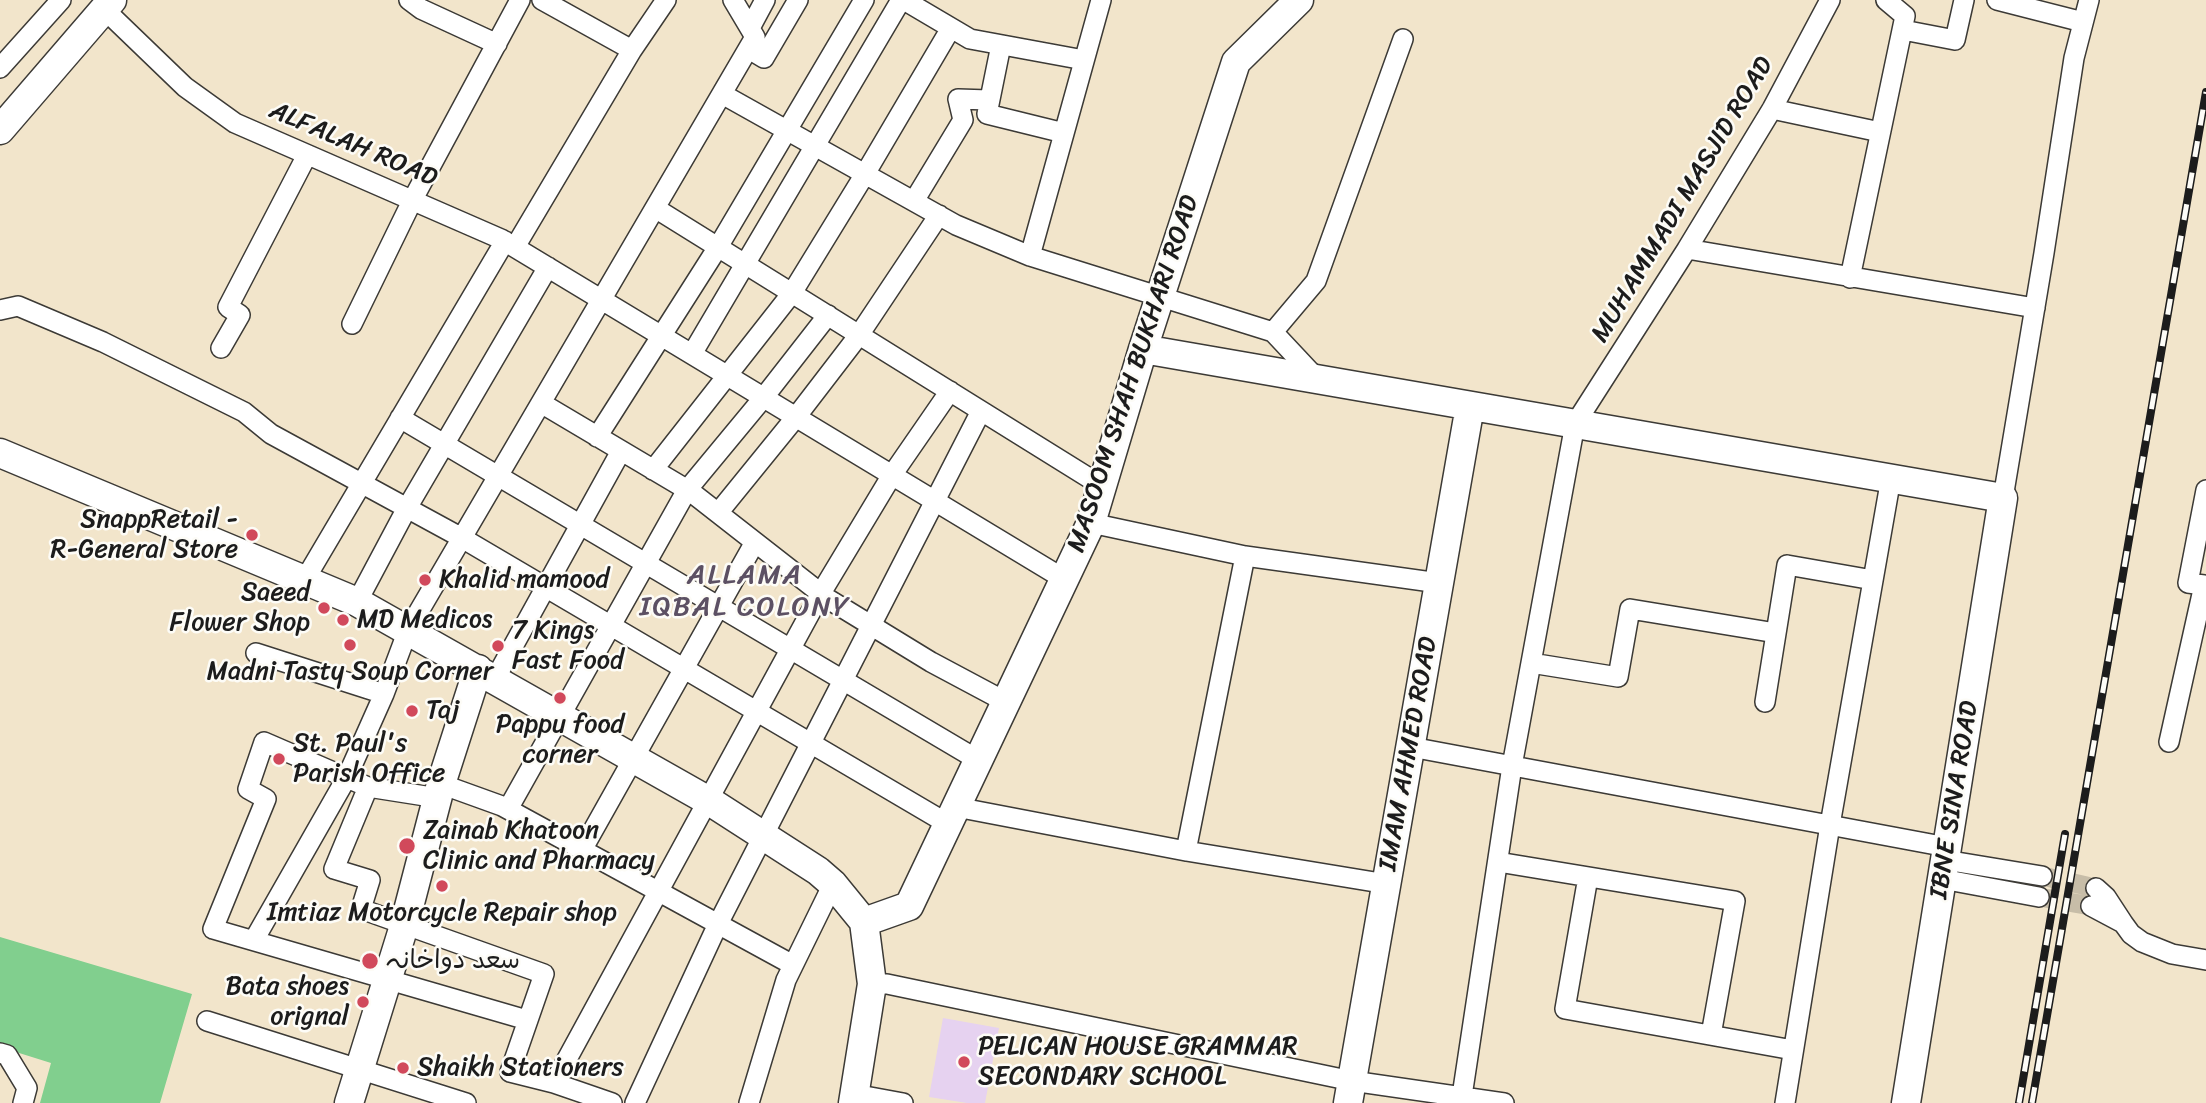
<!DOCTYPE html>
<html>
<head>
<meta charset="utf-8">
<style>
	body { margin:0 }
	canvas { display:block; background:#f2e5cb }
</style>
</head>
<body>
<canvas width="2206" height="1103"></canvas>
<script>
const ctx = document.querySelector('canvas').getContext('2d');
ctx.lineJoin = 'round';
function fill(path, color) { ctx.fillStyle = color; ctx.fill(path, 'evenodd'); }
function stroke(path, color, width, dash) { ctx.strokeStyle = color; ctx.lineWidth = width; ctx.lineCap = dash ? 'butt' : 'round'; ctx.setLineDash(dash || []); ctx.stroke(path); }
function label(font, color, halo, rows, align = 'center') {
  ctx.font = font + ' Sriracha,"Playpen Sans Arabic",sans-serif'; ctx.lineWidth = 5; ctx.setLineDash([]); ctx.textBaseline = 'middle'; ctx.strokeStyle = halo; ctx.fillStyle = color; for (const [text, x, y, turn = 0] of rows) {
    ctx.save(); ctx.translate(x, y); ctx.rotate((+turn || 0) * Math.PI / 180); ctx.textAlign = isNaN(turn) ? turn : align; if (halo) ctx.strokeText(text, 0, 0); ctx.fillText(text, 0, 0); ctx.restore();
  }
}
const built = new Path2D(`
	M943 1018 999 1028 985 1103H967L929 1097Z`);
const green = new Path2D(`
	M0 937 192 994 160 1103H40L51 1063 0 1047Z`);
const streetTunnel = new Path2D(`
	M2042 876 2096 888
	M2039 897 2091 906`);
const street = new Path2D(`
	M409 0 421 9 497 44
	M542 0 632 50
	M904 0 970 39 1084 60
	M1997 0 2083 22
	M104 9 185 87 235 123 501 239 1064 579
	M750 28 765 0
	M1903 30 1955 40 1964 0
	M1001 45 987 114 1064 133
	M749 49 764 58 798 0
	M0 68 61 0
	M722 94 956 225 1030 256 1273 332 1318 380
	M1772 109 1880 132
	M914 201 963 120 958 99 989 100
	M655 208 1102 486
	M515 247 632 50 666 0
	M1687 249 2035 308
	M1030 256 1101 0
	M1850 278 1905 16 1886 0
	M0 310 18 306 103 342 244 412 271 434 462 538 948 824
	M352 324 413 199 520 0
	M1273 332 1316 281 1403 39
	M221 348 240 315 228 307 307 155
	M692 354 901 0
	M541 403 691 492 828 599 931 662 1006 702
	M400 418 978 760
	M597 437 718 247 864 0
	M653 470 792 293 865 174 951 28
	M2003 498 2044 253 2074 58 2089 0
	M718 513 796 417 859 335 939 215
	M1091 523 1245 556 1439 583
	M304 581 505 241
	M357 602 407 508 548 267
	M256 653 384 694
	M1531 663 1618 677 1630 609 1776 633
	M495 679 621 451
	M1765 702 1787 565 1873 580
	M2169 742 2204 585 2188 583 2206 490
	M1411 747 1947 847
	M441 784 502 806 793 965
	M368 787 334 869 370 880 361 909 544 974 510 1072 554 1083 612 1103
	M438 798 368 787 264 742 248 789 266 799 213 929 527 1020
	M956 807 1186 851 1387 884
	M508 809 687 490 764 397 828 315
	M582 850 755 542
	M1186 851 1245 556
	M1945 860 2042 876
	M1498 862 1735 901 1711 1035
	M1588 877 1565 1009 1793 1050
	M1942 879 2039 897
	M2096 888 2106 897 2123 923
	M2091 906 2123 923 2131 934 2142 942 2172 954 2206 960
	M254 940 347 777 384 694 408 630 755 37 733 0
	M872 984H887L1352 1081 1504 1103
	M207 1021 466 1103
	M0 1053 7 1055 27 1088 23 1103
	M554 1083 821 593 892 475 950 391
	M854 1094 903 1103
	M1462 1096 1512 766 1575 424 1687 249 1772 109 1830 0
	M635 1103 718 924 981 411
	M749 1103 786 980 833 884
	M1785 1103 1830 825 1891 478`);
const secondary = new Path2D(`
	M0 130 112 0
	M1143 349 2003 498 1906 1103
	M0 453 357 602 714 804 818 871 833 884 864 922 872 984 853 1103
	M864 922 909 906 1091 523 1143 349 1236 62 1299 0
	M349 1103 404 926 441 784 478 669
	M1348 1103 1470 406`);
const rail = new Path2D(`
	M2019 1103 2065 834
	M2032 1103 2206 92`);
const markers = [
	[252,535,7,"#d1495b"],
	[425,580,7,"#d1495b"],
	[324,608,7,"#d1495b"],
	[343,620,7,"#d1495b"],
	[350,645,7,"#d1495b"],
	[498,646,7,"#d1495b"],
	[560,698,7,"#d1495b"],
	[412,711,7,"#d1495b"],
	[279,759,7,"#d1495b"],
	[407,846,9,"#d1495b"],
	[442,886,7,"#d1495b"],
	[370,961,9,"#d1495b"],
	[363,1002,7,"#d1495b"],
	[964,1062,7,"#d1495b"],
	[403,1068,7,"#d1495b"]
];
const streetNames = [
	["ALFALAH ROAD",353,145,23],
	["MUHAMMADI MASJID ROAD",1683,200,-59],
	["MASOOM SHAH BUKHARI ROAD",1134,374,-72],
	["IMAM AHMED ROAD",1409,754,-80],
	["IBNE SINA ROAD",1955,800,-81]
];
const poiNames = [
	["SnappRetail -",238,520,"right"],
	["R-General Store",238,550,"right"],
	["Khalid mamood",439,580],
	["Saeed",310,593,"right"],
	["Flower Shop",310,623,"right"],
	["MD Medicos",357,620],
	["7 Kings",512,631],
	["Fast Food",512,661],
	["Madni Tasty Soup Corner",350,672,"center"],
	["Taj",426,711],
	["Pappu food",560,725,"center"],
	["corner",560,755,"center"],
	["St. Paul's",293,744],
	["Parish Office",293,774],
	["Zainab Khatoon",423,831],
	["Clinic and Pharmacy",423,861],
	["Imtiaz Motorcycle Repair shop",442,913,"center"],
	["سعد دواخانہ",386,961],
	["Bata shoes",349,987,"right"],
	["orignal",349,1017,"right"],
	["PELICAN HOUSE GRAMMAR",978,1047],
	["SECONDARY SCHOOL",978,1077],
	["Shaikh Stationers",417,1068]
];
const neighbourhoodNames = [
	["ALLAMA",745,576],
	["IQBAL COLONY",745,608]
];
fill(built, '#e6d2f0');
fill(green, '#81cf8e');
stroke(streetTunnel, '#c7bda8', 19, [19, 10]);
stroke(street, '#3c3a36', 22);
stroke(secondary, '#3c3a36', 31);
stroke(street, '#fff', 19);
stroke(secondary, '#fff', 28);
stroke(rail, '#1c1c1c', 8);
stroke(rail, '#fdfcf7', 5, [16]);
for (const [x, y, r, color] of markers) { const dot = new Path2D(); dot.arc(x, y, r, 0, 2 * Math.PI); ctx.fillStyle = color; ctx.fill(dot); stroke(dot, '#fdfcf7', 2.5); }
label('26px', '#1c1c1c', '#fdfcf7', streetNames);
label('26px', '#1c1c1c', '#fdfcf7', poiNames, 'left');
ctx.letterSpacing = '2px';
label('28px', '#5c5063', '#fdfcf7', neighbourhoodNames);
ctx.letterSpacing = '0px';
</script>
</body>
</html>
